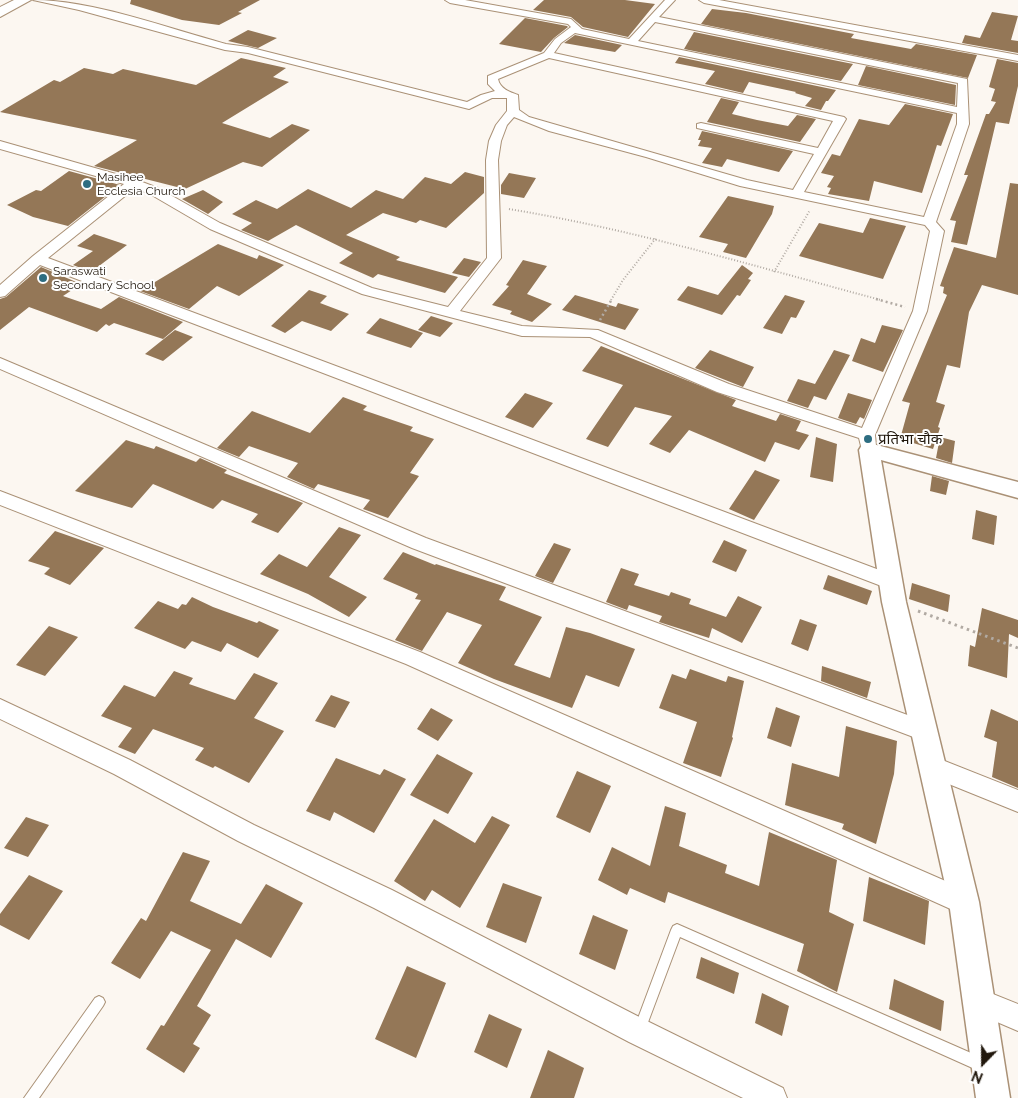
<!DOCTYPE html>
<html>
<head>
<meta charset="utf-8">
<style>
	body { margin:0 }
	#map { position:relative; width:1018px; height:1098px; overflow:hidden; background:#fcf7f1; font-family:Raleway,sans-serif }
	canvas { display:block }
	.north { position:absolute; left:958px; top:1038px; width:50px; height:50px; -webkit-text-stroke:4px #fff; paint-order:stroke; rotate:202deg; font-size:14px; font-weight:700; line-height:20px; text-align:center; color:#21180d }
	.north::after { content:''; display:block; margin:auto; width:18px; height:22px; background:#21180d; clip-path:polygon(50% 0,100% 100%,50% 72%,0 100%) }
</style>
</head>
<body>
<div id="map">
<canvas width="1018" height="1098"></canvas>
<div class="north">N</div>
</div>
<script>
const ctx = document.querySelector('canvas').getContext('2d');
ctx.lineJoin = 'round';
function fill(path, color) { ctx.fillStyle = color; ctx.fill(path, 'evenodd'); }
function stroke(path, color, width, dash) { ctx.strokeStyle = color; ctx.lineWidth = width; ctx.lineCap = dash ? 'butt' : 'round'; ctx.setLineDash(dash || []); ctx.stroke(path); }
function label(font, color, halo, rows, align = 'center') {
  ctx.font = font + ' Raleway,"Noto Sans Devanagari",sans-serif'; ctx.lineWidth = 4; ctx.setLineDash([]); ctx.textBaseline = 'middle'; ctx.strokeStyle = halo; ctx.fillStyle = color; for (const [text, x, y, turn = 0] of rows) {
    ctx.save(); ctx.translate(x, y); ctx.rotate((+turn || 0) * Math.PI / 180); ctx.textAlign = isNaN(turn) ? turn : align; if (halo) ctx.strokeText(text, 0, 0); ctx.fillText(text, 0, 0); ctx.restore();
  }
}
const building = new Path2D(`
	M131 0H260L238 12 242 13 219 25 182 20 130 4Z
	M544 0H625L655 4 628 37 583 27 571 17 533 10Z
	M712 9 746 13 854 34 851 38 911 49 916 44 977 55 968 78 701 24Z
	M992 12 1018 16 1011 40 1018 41V53L962 43 965 35 980 38Z
	M525 18 567 26 568 27 554 38 541 52 499 44Z
	M248 30 277 38 258 48 228 41Z
	M694 32 853 64 841 81 684 49Z
	M575 35 622 45 615 52 564 43Z
	M679 57 836 90 828 101H826L821 110 805 106 812 98 795 93 796 92 749 82 743 93 705 84 715 71 675 63Z
	M241 58 286 68 273 77 289 82 222 123 270 138 292 124 310 130 262 167 243 162 185 189 94 166 137 140 0 112 54 80 60 82 84 68 113 74 123 69 196 85Z
	M997 59 1018 63V86L1009 124 996 122 967 245 951 242 956 221 950 220 968 175H964L986 114H989L996 102 991 101 995 89 989 87Z
	M866 66 956 85 955 105 858 85Z
	M721 98 739 102 732 114 757 120 788 126 797 115 816 119 800 142 707 122Z
	M905 104 953 114 941 146 937 145 922 193 874 181 869 201 828 194 831 188 827 187 834 176 821 173 832 154 840 156 859 119 889 125Z
	M702 131 793 151 779 172 727 159 722 167 702 163 712 148 698 146 701 140H698Z
	M69 171 120 185 68 226 33 217 7 205 36 190 41 191Z
	M465 172 484 177V193L446 228 420 220 416 223 383 213 346 235 400 257 396 260 458 277 445 293 378 274 373 278 339 263 353 253 296 225 268 241 241 230 252 223 232 214 256 200 277 209 308 189 351 208 376 190 403 199 425 177 451 184Z
	M509 173 536 178 524 198 501 194V185Z
	M1010 183 1018 184V295L982 285 969 312 960 368 947 365 936 402 945 405 938 427 940 428 933 449 900 439 910 403 902 401 947 295 943 293 944 287 940 286 954 247 996 258Z
	M203 190 223 202 208 214 182 199Z
	M728 196 774 206 772 214 746 258 723 252 728 244 699 237Z
	M870 218 906 226 883 279 799 256 819 223 863 233Z
	M94 234 127 245 91 272 73 265 93 251 77 246Z
	M218 244 257 259 259 255 284 265 239 296 217 286 189 309 140 291Z
	M464 258 481 262 469 277 452 273Z
	M523 260 547 266 527 294 552 304 532 322 510 314 512 311 492 305 509 286 506 285Z
	M742 265 753 273 748 279 751 280 740 296 737 295 722 315 677 300 688 286 718 295Z
	M41 267 81 284 63 296 101 309 119 297 183 322 163 339 114 323 109 326 106 324 97 332 29 307 0 330V299L6 297Z
	M309 290 327 296 320 303 349 314 331 331 302 321 285 333 271 326Z
	M575 295 616 307 618 303 639 309 625 330 562 310Z
	M785 295 805 301 796 318 791 317 782 334 763 328Z
	M431 316 453 323 440 337 418 330Z
	M380 318 423 333 411 348 366 333Z
	M882 325 903 330 883 372 852 361 861 338 875 343Z
	M175 330 193 337 163 361 145 354Z
	M601 346 736 400 732 406 776 421 780 414 801 421 796 431 809 435 799 450 775 442 765 462 689 430 670 453 649 444 672 416 635 407 608 447 586 439 623 385 582 371Z
	M710 350 754 367 743 387 695 368Z
	M834 350 850 355 826 400 814 396 808 408 787 401 798 379 815 384Z
	M525 393 553 403 533 428 505 417Z
	M848 393 872 400 864 419 860 417 856 424 838 418Z
	M343 397 367 406 363 410 413 427 410 431 434 439 410 473 419 476 388 518 363 509 370 500 318 484 314 489 287 477 298 463 249 446 239 457 217 448 252 411 310 433Z
	M816 437 837 444 833 482 810 477Z
	M940 437 955 441 952 463 936 458Z
	M126 440 154 449 156 446 196 462 200 458 227 470 224 473 303 503 278 533 251 522 258 514 222 500 213 509 153 484 132 508 75 491Z
	M755 470 780 480 754 520 729 509Z
	M932 476 949 481 946 495 930 491Z
	M976 510 997 516 994 545 972 539Z
	M339 527 361 535 329 577 367 597 349 617 308 594 260 574 279 554 307 567Z
	M55 531 104 548 70 585 44 574 50 568 28 561Z
	M724 540 747 550 736 572 712 562Z
	M554 543 571 549 553 583 535 576Z
	M403 552 435 565 436 564 506 587 499 600 542 617 514 665 550 678 566 627 590 633 635 649 619 687 586 675 572 708 494 679 458 663 482 625 447 612 422 651 395 640 421 600 415 599 418 594 383 579Z
	M621 568 639 574 634 585 669 596 671 592 691 599 689 604 726 617 738 596 762 607 742 643 712 628 709 638 659 622 662 616 629 605 627 610 606 602Z
	M828 575 872 591 867 605 823 589Z
	M912 583 950 595 948 612 909 599Z
	M192 597 213 607 257 623 259 621 279 630 258 658 227 643 221 652 192 641 185 649 134 628 158 601 178 609 182 604 186 605Z
	M982 608 1018 620V638L1009 634 1007 678 968 666 970 645 975 647Z
	M800 619 817 625 808 651 791 644Z
	M49 626 78 637 45 676 16 665Z
	M822 666 871 682 867 698 821 681Z
	M690 669 726 682 728 676 744 681 732 737 733 738 721 777 683 763 697 722 659 708 672 674 686 679Z
	M174 671 193 678 189 684 235 700 254 673 278 683 254 718 284 731 249 783 215 766 213 768 195 760 204 748 153 729 135 754 118 747 132 728 101 716 124 685 155 697Z
	M331 695 350 702 335 728 315 721Z
	M776 707 800 716 791 747 767 738Z
	M431 708 453 720 438 741 417 729Z
	M991 709 1018 721V788L992 777 997 742 984 737Z
	M846 726 897 741 894 774 876 844 842 829 844 824 785 805 792 763 839 777Z
	M437 754 473 773 448 814 410 795Z
	M336 758 380 775 384 769 406 779 374 833 334 812 330 821 306 811Z
	M577 771 611 786 590 833 556 817Z
	M665 806 686 813 679 846 727 865 725 873 759 886 769 832 837 860 829 912 854 924 837 992 797 971 804 944 668 892 665 903 630 888 627 895 598 880 612 847 650 866Z
	M492 816 510 825 460 908 432 890 425 901 394 881 434 819 475 843Z
	M26 817 49 825 28 857 4 848Z
	M183 852 210 861 190 901 241 924 266 884 303 903 271 958 236 939 197 1006 211 1015 193 1044 200 1048 184 1073 146 1049 161 1025 164 1026 211 950 171 931 140 979 111 963 141 918 146 921Z
	M29 875 63 891 29 940 0 925V914Z
	M869 877 929 901 925 945 863 921Z
	M503 883 542 897 526 943 486 927Z
	M593 915 628 930 615 970 579 954Z
	M701 957 739 973 734 994 696 978Z
	M407 966 446 983 416 1058 375 1039Z
	M894 979 944 1001 941 1031 889 1009Z
	M762 993 789 1006 782 1036 755 1023Z
	M489 1014 522 1029 507 1068 474 1052Z
	M548 1050 584 1068 574 1098H530Z`);
const pathFar2 = new Path2D(`
	M509 209C636 230 757 267 881 300
	M774 272 810 210
	M611 300 623 280 656 238`);
const pathFar1 = new Path2D(`
	M876 299 905 307
	M600 320 612 299`);
const path = new Path2D(`
	M918 611 1018 648`);
const service = new Path2D(`
	M677 924 987 1060 988 1065 987 1070 982 1071 977 1070 680 937 644 1033 640 1035 636 1033 634 1029 671 930 673 926Z
	M99 996 103 998 105 1002 103 1006 39 1098H24L95 998Z`);
const minor = new Path2D(`
	M33 0C93 0 167 28 226 44L248 47 467 102 481 95 495 91 488 84V76L544 53 555 39 571 27 568 24 450 3 445 0H465L571 19 582 29 629 39 665 0H675L659 17 967 79 969 124 936 222 944 231 927 311 875 435 876 446 874 450H862L859 438 717 392 590 337 522 336 362 294 210 229 150 194 135 188 48 258 898 577 901 582 898 587 891 590 884 587 40 265 5 296 0 297V285L33 256 124 184 0 149V141L137 180 158 188 220 223 372 288 448 307 487 258 486 160 489 141 496 125 507 111V98H492L469 109 248 53 225 50 79 10ZM655 22 958 83 957 107 638 41ZM575 33 957 113V124L924 217 804 192 846 119 844 117 554 53 561 43ZM549 58 833 121 818 148 701 123 697 124V128L814 154 793 190 747 180 529 117 519 110 518 95C510 92 500 89 498 79ZM514 117 549 131 646 157 740 186 925 225 930 231 913 311 862 428 729 384 598 330 522 326 460 311 501 258 498 160 501 141 507 125Z
	M699 0H719L1018 55V61L704 3Z
	M0 358 426 538 932 724 935 731 932 738 924 741 412 548 0 369Z
	M0 491 420 652 973 893 976 902 973 911 964 914 955 911 406 664 0 505Z
	M0 699 130 760 254 825 392 890 649 1022 783 1088 787 1098H743L629 1042 374 908 238 841 114 774 0 719Z
	M932 756 1018 790V812L924 774 921 767 924 760Z
	M978 988 1018 1004V1031L969 1010 965 1001 969 992Z`);
const tertiary = new Path2D(`
	M869 443 1018 482V498L881 460 906 602 979 902 1010 1098H976L949 902 882 602 859 450 862 445Z`);
const primary = new Path2D(`
	M14 0H31L0 17V7Z`);
const markers = [
	[87,184,5,"#2d6d81"],
	[43,278,5,"#2d6d81"],
	[868,439,5,"#2d6d81"]
];
const farPoinames = [
	["Masihee",97,177],
	["Ecclesia Church",97,191],
	["Saraswati",53,271],
	["Secondary School",53,285]
];
const poiNames = [
	["प्रतिभा चौक",878,439]
];
fill(building, '#947757');
stroke(service, '#aa9176', 2);
stroke(minor, '#aa9176', 2);
stroke(tertiary, '#aa9176', 3);
stroke(primary, '#aa9176', 2);
stroke(pathFar2, '#b1aaa3', 2, [1, 2]);
stroke(pathFar1, '#b1aaa3', 2.5, [2, 3]);
stroke(path, '#b1aaa3', 3, [2.5, 4]);
fill(service, '#fff');
fill(minor, '#fff');
fill(tertiary, '#fff');
fill(primary, '#fff');
for (const [x, y, r, color] of markers) { const dot = new Path2D(); dot.arc(x, y, r, 0, 2 * Math.PI); ctx.fillStyle = color; ctx.fill(dot); stroke(dot, '#fff', 2); }
label('12px', '#21180d', '#fff', farPoinames, 'left');
label('15px', '#21180d', '#fff', poiNames, 'left');
</script>
</body>
</html>
